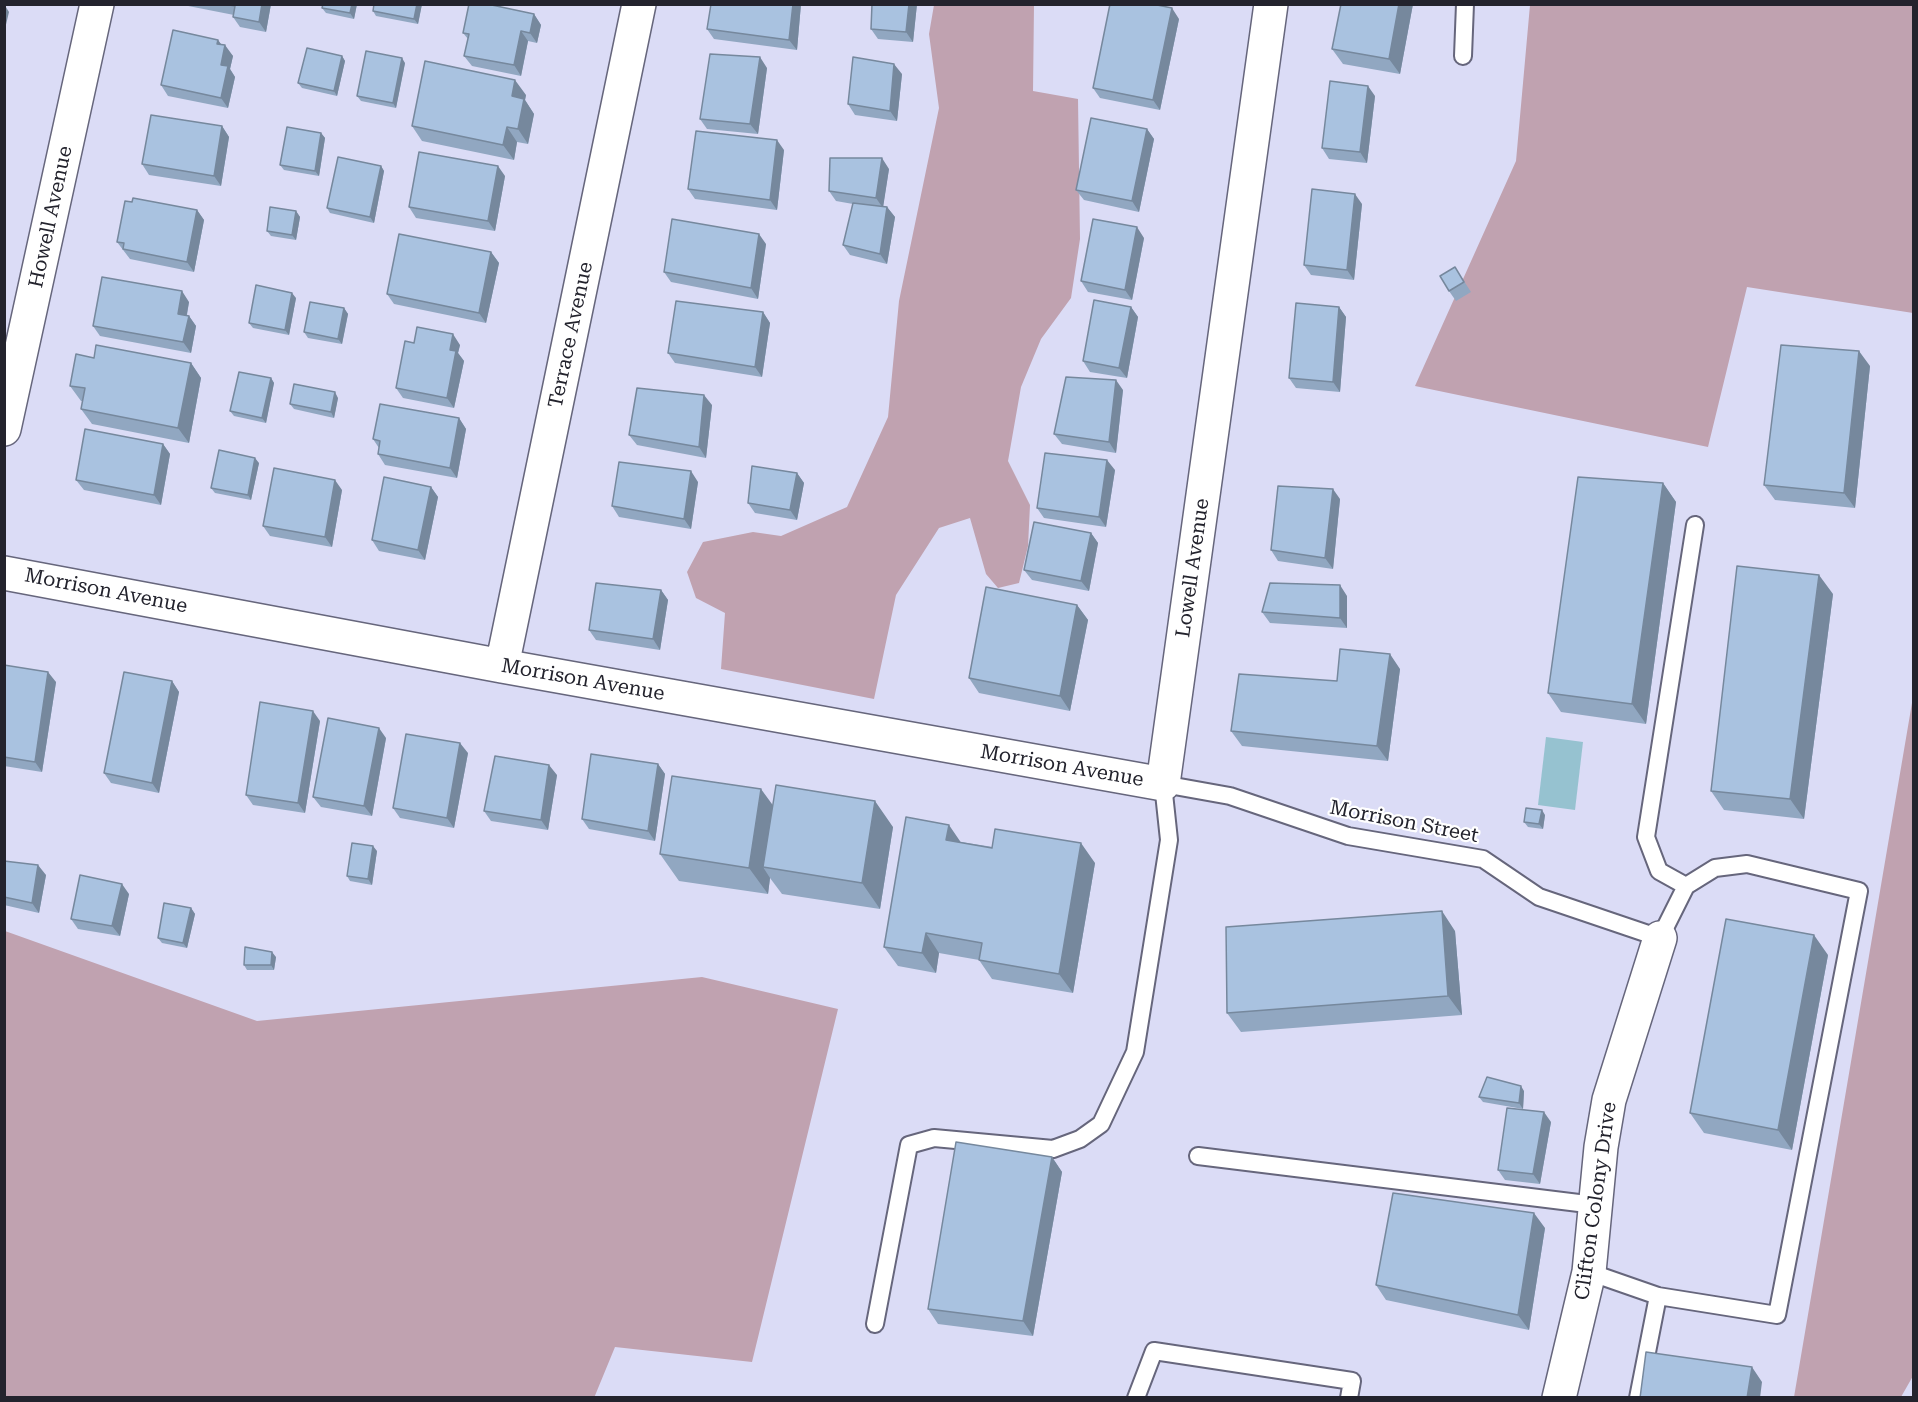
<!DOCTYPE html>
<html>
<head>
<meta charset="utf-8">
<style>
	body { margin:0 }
	#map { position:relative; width:1918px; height:1402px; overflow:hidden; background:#dbdcf6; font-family:"Roboto Serif",serif }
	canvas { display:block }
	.frame { position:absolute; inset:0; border:6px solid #23232d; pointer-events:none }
</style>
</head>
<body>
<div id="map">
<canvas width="1918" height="1402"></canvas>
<div class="frame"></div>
</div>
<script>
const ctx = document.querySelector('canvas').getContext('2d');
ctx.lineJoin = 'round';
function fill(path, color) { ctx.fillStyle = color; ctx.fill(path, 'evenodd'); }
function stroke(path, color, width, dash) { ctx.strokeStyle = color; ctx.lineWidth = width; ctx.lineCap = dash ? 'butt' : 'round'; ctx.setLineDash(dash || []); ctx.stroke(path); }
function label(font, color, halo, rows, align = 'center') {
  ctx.font = font + ' "Roboto Serif",serif'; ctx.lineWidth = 4.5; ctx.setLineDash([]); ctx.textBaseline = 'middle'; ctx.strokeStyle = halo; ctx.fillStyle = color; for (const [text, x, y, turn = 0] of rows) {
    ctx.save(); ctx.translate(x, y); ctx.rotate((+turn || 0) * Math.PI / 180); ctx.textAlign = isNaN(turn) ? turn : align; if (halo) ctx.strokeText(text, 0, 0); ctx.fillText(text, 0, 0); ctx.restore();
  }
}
const green = new Path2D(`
	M934 5H1034L1033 91 1078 99 1080 239 1071 298 1041 339 1021 387 1008 461 1030 505 1028 546 1019 583 998 588 986 574 970 518 939 528 896 595 874 699 721 669 725 613 696 598 687 572 703 542 753 532 781 536 847 507 888 417 899 301 939 108 929 34Z
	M1530 5H1913V313L1747 287 1708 447 1415 386 1516 161Z
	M1913 697V1376L1901 1397H1794Z
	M5 931 257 1021 702 977 838 1009 752 1362 615 1347 594 1398 5 1397Z`);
const water = new Path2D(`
	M1546 737 1583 742 1575 810 1538 805Z`);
const service = new Path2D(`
	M1463 56 1465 4
	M1686 886 1659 871 1646 837 1695 525
	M1198 1156 1595 1205
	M875 1324 909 1145 934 1138 1053 1149 1080 1139 1101 1124 1135 1052 1169 840 1163 784 1230 796 1348 836 1483 859 1539 897 1660 938 1686 886 1715 868 1747 864 1859 891 1777 1315 1658 1296 1589 1272
	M1136 1398 1154 1351 1352 1381 1349 1398
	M1638 1398 1658 1296`);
const minor = new Path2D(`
	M4 429 97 4
	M4 573 502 666 1163 784 1271 4
	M502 666 639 4
	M1559 1398 1589 1272 1601 1147 1609 1100 1660 938`);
const wall = new Path2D(`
	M178 4H271L266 32 240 27 233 17 234 15Z
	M323 4H357L354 19 326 13 322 8Z
	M422 4 418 24 376 16 373 11Z
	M711 4H801L797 50 714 39 707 29Z
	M872 4H917L913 42 878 39 871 29Z
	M1413 4 1400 74 1343 64 1332 49Z
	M534 14 541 25 537 43 528 41 521 76 472 66 464 56 468 39 463 33Z
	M1179 19 1160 110 1100 98 1093 88Z
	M218 40 221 44 233 56 230 69 235 77 228 108 168 96 161 85Z
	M342 56 345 61 337 96 302 88 298 83Z
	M405 63 396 108 361 101 357 96Z
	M767 68 758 134 707 129 700 119Z
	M902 74 897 121 855 115 848 104Z
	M526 95 525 100 534 114 528 144 517 142 514 160 422 141 412 126Z
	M1375 96 1367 163 1329 159 1322 148Z
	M222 126 229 137 221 186 149 175 142 164Z
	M1147 129 1154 139 1139 212 1084 200 1076 190Z
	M321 133 325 138 319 176 284 170 280 165Z
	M784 150 777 210 695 199 688 189Z
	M381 166 384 171 374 223 330 213 327 208Z
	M889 169 883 206 887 207 895 217 887 264 850 255 843 245 853 204 836 201 829 191Z
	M505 176 495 231 416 218 409 207Z
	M132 202 197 210 204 220 194 272 130 259 117 242Z
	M1362 204 1354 280 1311 275 1304 265Z
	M296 211 300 217 296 240 271 236 267 231Z
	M1144 238 1132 300 1088 292 1081 281Z
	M766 244 758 299 671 282 664 272Z
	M491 252 499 263 486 323 394 304 387 294Z
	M1462 278 1471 292 1456 301 1449 291Z
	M296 298 289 335 253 328 249 323Z
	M189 302 187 315 189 316 196 326 191 353 100 336 93 326Z
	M1131 307 1138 317 1127 378 1090 372 1083 361Z
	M1339 307 1346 317 1340 392 1296 388 1289 378Z
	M344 308 348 314 342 344 308 338 304 332Z
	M763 312 770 323 762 377 675 363 668 353Z
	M414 343 460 345 458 353 464 361 454 408 403 398 396 388Z
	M94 358 191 363 201 378 189 443 92 424 81 409 83 401H81L70 386Z
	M1870 366 1855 508 1775 500 1764 485Z
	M271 378 274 383 266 423 234 416 230 411Z
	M1123 390 1116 453 1062 444 1054 434Z
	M338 398 334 418 294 409 290 404Z
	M712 405 706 458 637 445 629 435Z
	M459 418 466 429 457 478 385 465 378 454 379 448 373 439Z
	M163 444 170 454 161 505 84 490 76 480Z
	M259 463 251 500 215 493 211 488Z
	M1115 470 1106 527 1044 518 1037 508Z
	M797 473 804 483 797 520 755 513 748 503Z
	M698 482 691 529 619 517 612 506Z
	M1663 483 1676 502 1646 724 1561 712 1548 693Z
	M431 487 438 497 425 560 379 551 372 540Z
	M342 490 332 547 270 536 263 526Z
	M1340 499 1333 569 1278 561 1271 550Z
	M1091 533 1098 543 1089 591 1032 580 1024 570Z
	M661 590 668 600 660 650 596 640 589 630Z
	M1833 594 1804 819 1724 810 1711 791Z
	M1347 596V628L1270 623 1262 612Z
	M1077 605 1088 620 1070 711 979 693 969 678Z
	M4 665 56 682 42 772 4 766Z
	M1400 669 1388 761 1242 746 1231 731 1337 681Z
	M172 681 179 692 159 793 111 783 104 773Z
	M320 721 305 813 253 805 246 795Z
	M386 738 372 816 321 807 313 797Z
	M468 753 454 828 400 818 393 808Z
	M658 764 665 774 655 841 589 829 582 819Z
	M557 775 548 830 491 821 484 811Z
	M773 806 893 827 880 909 782 894 770 878 768 894 679 881 660 854Z
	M1545 815 1543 829 1528 827 1524 822Z
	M961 842 1095 863 1073 993 992 979 979 960 939 953 936 973 898 966 884 947Z
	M377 851 372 885 350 881 347 876Z
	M4 861 46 875 39 913 4 905Z
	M129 894 120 936 78 929 71 919Z
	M191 908 195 914 187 948 162 943 158 938Z
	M1455 931 1462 1015 1241 1032 1227 1013Z
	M1828 955 1792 1150 1704 1133 1690 1113Z
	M276 957 274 970H247L244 965Z
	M1524 1091 1523 1109 1483 1102 1479 1097Z
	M1551 1122 1540 1184 1505 1180 1498 1170Z
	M1052 1157 1062 1172 1033 1336 938 1324 928 1309Z
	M1545 1228 1529 1330 1386 1300 1376 1285Z`);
const shadedWall = new Path2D(`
	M4 4 9 12 4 33Z
	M262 4H271L266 32 259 22Z
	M352 4H357L354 19 350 13Z
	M417 4H422L418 24 414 19Z
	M793 4H801L797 50 789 40Z
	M909 4H917L913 42 906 32Z
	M1399 4H1413L1400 74 1389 59Z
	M1172 8 1179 19 1160 110 1153 100Z
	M534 14 541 25 537 43 530 33Z
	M521 31 528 41 521 76 514 65Z
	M218 40 225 50V45L233 56 230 69 235 77 228 108 221 98V65L217 44Z
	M342 56 345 61 337 96 334 91Z
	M760 57 767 68 758 134 750 124Z
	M402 58 405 63 396 108 393 103Z
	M894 64 902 74 897 121 890 111Z
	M515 80 526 95 525 100 534 114 528 144 518 129 512 96Z
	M1368 86 1375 96 1367 163 1360 152Z
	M222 126 229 137 221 186 214 176Z
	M507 127 517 142 514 160 503 145Z
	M1147 129 1154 139 1139 212 1132 201Z
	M321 133 325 138 319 176 315 171Z
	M777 140 784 150 777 210 770 200Z
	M882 158 889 169 883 208 876 198Z
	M381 166 384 171 374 223 370 217Z
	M498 166 505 176 495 231 488 221Z
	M1355 194 1362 204 1354 280 1347 270Z
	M887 207 895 217 887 264 880 254Z
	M197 210 204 220 194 272 187 262Z
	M296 211 300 217 296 240 292 235Z
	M1137 227 1144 238 1132 300 1125 290Z
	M759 234 766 244 758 299 751 288Z
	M491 252 499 263 486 323 479 313Z
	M182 291 189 302 185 324 178 314Z
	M292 293 296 298 289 335 285 330Z
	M1131 307 1138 317 1127 378 1119 368Z
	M1339 307 1346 317 1340 392 1333 382Z
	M344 308 348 314 342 344 338 339Z
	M763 312 770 323 762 377 755 367Z
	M189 316 196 326 191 353 183 342Z
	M453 334 460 345 458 353 464 361 454 408 447 398 450 350Z
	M1859 351 1870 366 1855 508 1844 493Z
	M191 363 201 378 189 443 178 428Z
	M271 378 274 383 266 423 262 418Z
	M1116 380 1123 390 1116 453 1109 442Z
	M335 392 338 398 334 418 331 412Z
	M704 395 712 405 706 458 699 447Z
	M459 418 466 429 457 478 450 468Z
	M163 444 170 454 161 505 154 495Z
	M255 458 259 463 251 500 248 495Z
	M1107 460 1115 470 1106 527 1099 517Z
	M691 471 698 482 691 529 684 519Z
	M797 473 804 483 797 520 790 510Z
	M335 480 342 490 332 547 325 537Z
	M1663 483 1676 502 1646 724 1632 704Z
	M431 487 438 497 425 560 418 550Z
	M1333 489 1340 499 1333 569 1325 558Z
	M1091 533 1098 543 1089 591 1081 581Z
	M1819 575 1833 594 1804 819 1790 799Z
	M1340 585 1347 596V628L1340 618Z
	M661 590 668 600 660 650 653 639Z
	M1077 605 1088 620 1070 711 1060 696Z
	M1390 654 1400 669 1388 761 1377 746Z
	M48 672 56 682 42 772 35 762Z
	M172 681 179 692 159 793 152 783Z
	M313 711 320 721 305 813 298 803Z
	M379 728 386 738 372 816 364 806Z
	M460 743 468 753 454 828 447 818Z
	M658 764 665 774 655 841 648 831Z
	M549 765 557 775 548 830 541 820Z
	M761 789 780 815 763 867 770 878 768 894 749 868Z
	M875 801 893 827 880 909 862 883Z
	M1542 810 1545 815 1543 829 1539 824Z
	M949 825 962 844 946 840Z
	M1081 843 1095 863 1073 993 1059 974Z
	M373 846 377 851 372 885 368 879Z
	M38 865 46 875 39 913 32 903Z
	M122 884 129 894 120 936 112 926Z
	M191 908 195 914 187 948 183 943Z
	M1442 911 1455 931 1462 1015 1448 996Z
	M926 933 939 953 936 973 922 953Z
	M1814 935 1828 955 1792 1150 1778 1130Z
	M272 952 276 957 274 970 271 965Z
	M1521 1086 1524 1091 1523 1109 1519 1103Z
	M1544 1112 1551 1122 1540 1184 1533 1174Z
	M1052 1157 1062 1172 1033 1336 1023 1321Z
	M1534 1213 1545 1228 1529 1330 1518 1315Z
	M1752 1367 1762 1382 1760 1398H1747Z`);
const building = new Path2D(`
	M224 4H262L259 22 233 17 235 6Z
	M323 4H352L350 13 322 8Z
	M374 4H417L414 19 373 11Z
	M469 4H487L534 14 530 33 521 31 514 65 464 56 469 34 463 33Z
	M711 4H793L789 40 707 29Z
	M872 4H909L906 32 871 29Z
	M1110 4H1152L1172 8 1153 100 1093 88Z
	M1341 4H1399L1389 59 1332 49Z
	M173 30 218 40 217 44 225 45 221 65 228 66 221 98 161 85Z
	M307 48 342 56 334 91 298 83Z
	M366 51 402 58 393 103 357 96Z
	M710 54 760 57 750 124 700 119Z
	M853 57 894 64 890 111 848 104Z
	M425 61 515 80 512 96 524 99 518 129 507 127 503 145 412 126Z
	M1330 81 1368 86 1360 152 1322 148Z
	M151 115 222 126 214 176 142 164Z
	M1091 118 1147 129 1132 201 1076 190Z
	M287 127 321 133 315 171 280 165Z
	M696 131 777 140 770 200 688 189Z
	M419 152 498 166 488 221 409 207Z
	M338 157 381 166 370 217 327 208Z
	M830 158H882L876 198 829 191Z
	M1312 189 1355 194 1347 270 1304 265Z
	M133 198 197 210 187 262 123 249 124 243 117 242 125 201 132 202Z
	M853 203 887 207 880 254 843 245Z
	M270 207 296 211 292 235 267 231Z
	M672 219 759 234 751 288 664 272Z
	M1093 219 1137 227 1125 290 1081 281Z
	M399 234 491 252 479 313 387 294Z
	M1455 267 1464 282 1449 291 1440 276Z
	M102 277 182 291 178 314 189 316 183 342 93 326Z
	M256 285 292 293 285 330 249 323Z
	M1094 300 1131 307 1119 368 1083 361Z
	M676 301 763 312 755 367 668 353Z
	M310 302 344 308 338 339 304 332Z
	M1296 303 1339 307 1333 382 1289 378Z
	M417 327 453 334 450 350 456 351 447 398 396 388 405 341 414 343Z
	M96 345 191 363 178 428 81 409 85 388 70 386 76 354 94 358Z
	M1781 345 1859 351 1844 493 1764 485Z
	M239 372 271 378 262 418 230 411Z
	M1066 377 1116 380 1109 442 1054 434Z
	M294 384 335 392 331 412 290 404Z
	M637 388 704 395 699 447 629 435Z
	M380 404 459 418 450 468 378 454 380 441 373 439Z
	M85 429 163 444 154 495 76 480Z
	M219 450 255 458 248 495 211 488Z
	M1045 453 1107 460 1099 517 1037 508Z
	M619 462 691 471 684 519 612 506Z
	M752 466 797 473 790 510 748 503Z
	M274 468 335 480 325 537 263 526Z
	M384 477 431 487 418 550 372 540Z
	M1578 477 1663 483 1632 704 1548 693Z
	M1278 486 1333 489 1325 558 1271 550Z
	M1034 522 1091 533 1081 581 1024 570Z
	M1737 566 1819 575 1790 799 1711 791Z
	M596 583 661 590 653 639 589 630Z
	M1270 583 1340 585V618L1262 612Z
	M986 587 1077 605 1060 696 969 678Z
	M1340 649 1390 654 1377 746 1231 731 1239 674 1337 681Z
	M4 665 48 672 35 762 4 757Z
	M124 672 172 681 152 783 104 773Z
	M260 702 313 711 298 803 246 795Z
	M328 718 379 728 364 806 313 797Z
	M406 734 460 743 447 818 393 808Z
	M591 754 658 764 648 831 582 819Z
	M495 756 549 765 541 820 484 811Z
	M672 776 761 789 749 868 660 854Z
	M776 785 875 801 862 883 763 867Z
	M1526 808 1542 810 1539 824 1524 822Z
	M906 817 949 825 946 840 992 848 995 829 1081 843 1059 974 979 960 982 943 926 933 922 953 884 947Z
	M352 843 373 846 368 879 347 876Z
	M4 861 38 865 32 903 4 897Z
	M80 875 122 884 112 926 71 919Z
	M164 903 191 908 183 943 158 938Z
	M1442 911 1448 996 1227 1013 1226 927Z
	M1726 919 1814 935 1778 1130 1690 1113Z
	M245 947 272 952 271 965H244Z
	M1487 1077 1521 1086 1519 1103 1479 1097Z
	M1507 1108 1544 1112 1533 1174 1498 1170Z
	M956 1142 1052 1157 1023 1321 928 1309Z
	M1393 1193 1534 1213 1518 1315 1376 1285Z
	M1646 1352 1752 1367 1747 1398H1640Z`);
const streetNames = [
	["Howell Avenue",51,217,-78],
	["Terrace Avenue",571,335,-78],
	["Lowell Avenue",1193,568,-82],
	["Morrison Avenue",106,591,11],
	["Morrison Avenue",583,680,10],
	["Morrison Avenue",1062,766,10],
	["Morrison Street",1404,822,11],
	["Clifton Colony Drive",1596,1201,-82]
];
fill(green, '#c0a2b0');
fill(water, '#96c2d0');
stroke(service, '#66667c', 20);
stroke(minor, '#66667c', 36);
stroke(service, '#fff', 16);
stroke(minor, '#fff', 33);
fill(wall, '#91a7c1');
fill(shadedWall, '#76889d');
fill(building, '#a9c2e0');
stroke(building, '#76889d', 1.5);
label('20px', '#23232d', '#fff', streetNames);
</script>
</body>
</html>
